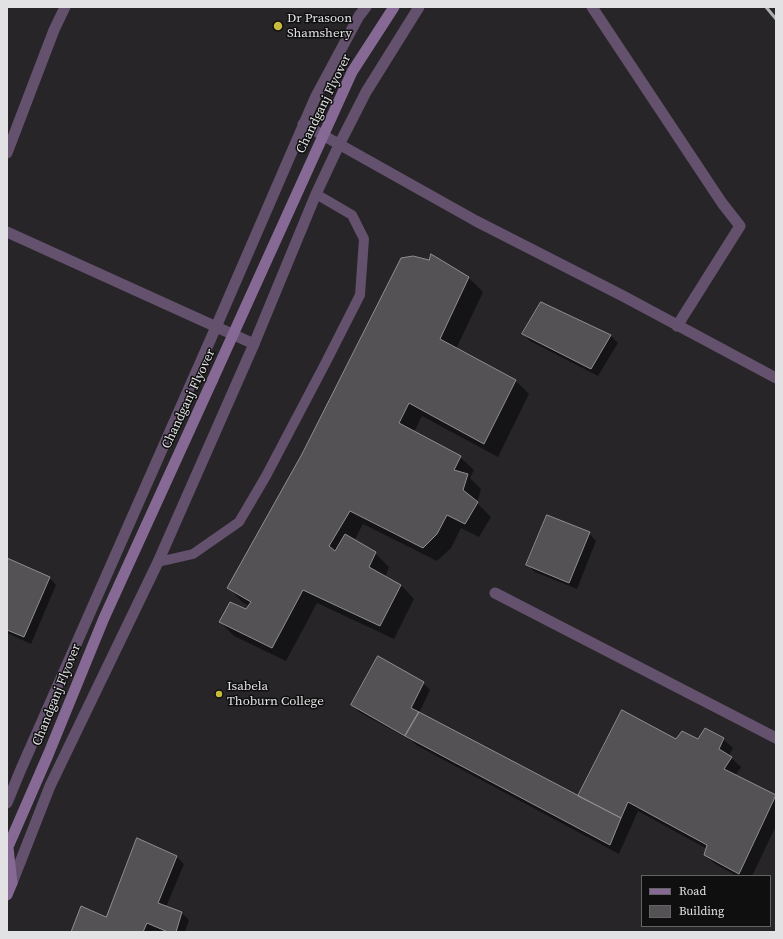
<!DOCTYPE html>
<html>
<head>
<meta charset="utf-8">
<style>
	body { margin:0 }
	#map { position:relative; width:783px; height:939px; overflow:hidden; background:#272528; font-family:"Source Serif 4",serif }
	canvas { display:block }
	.frame { position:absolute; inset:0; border:8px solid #e2e1e3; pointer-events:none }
	.legend { position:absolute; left:641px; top:875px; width:130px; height:52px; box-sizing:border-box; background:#0f0f10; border:1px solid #636364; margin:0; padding:5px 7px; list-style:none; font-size:12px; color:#e2e1e3 }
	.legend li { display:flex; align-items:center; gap:8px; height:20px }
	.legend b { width:20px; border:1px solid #636364 }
</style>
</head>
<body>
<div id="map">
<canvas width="783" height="939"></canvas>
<div class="frame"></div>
<ul class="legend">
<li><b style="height:5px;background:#866995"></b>Road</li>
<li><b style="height:11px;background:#545255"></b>Building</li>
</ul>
</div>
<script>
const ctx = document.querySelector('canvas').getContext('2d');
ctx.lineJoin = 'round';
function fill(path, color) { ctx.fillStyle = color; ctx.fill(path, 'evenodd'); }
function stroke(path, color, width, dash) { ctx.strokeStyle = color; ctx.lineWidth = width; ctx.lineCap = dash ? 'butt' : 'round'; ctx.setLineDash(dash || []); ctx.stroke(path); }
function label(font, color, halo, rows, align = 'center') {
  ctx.font = font + ' "Source Serif 4",serif'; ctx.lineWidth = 3; ctx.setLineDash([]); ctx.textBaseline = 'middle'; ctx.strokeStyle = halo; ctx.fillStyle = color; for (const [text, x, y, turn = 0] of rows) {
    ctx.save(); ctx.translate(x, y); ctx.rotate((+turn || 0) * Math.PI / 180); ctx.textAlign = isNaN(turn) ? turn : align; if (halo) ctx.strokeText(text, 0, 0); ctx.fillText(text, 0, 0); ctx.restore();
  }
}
const shadow = new Path2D(`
	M432 256 469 278 483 292 456 349 515 380 529 394 498 457 422 416 414 432 460 457 474 470 470 478 481 489 477 503 491 517 479 537 461 528 451 548 437 561 363 524 354 541 375 553 389 567 385 577 401 585 414 599 394 639 317 603 286 661 234 636 220 622 246 611 249 606 242 602 229 588 430 261Z
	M541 303 611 336 618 343 598 376 530 341 523 334Z
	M589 533 596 541 577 589 535 572 528 565Z
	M7 559 49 577 56 585 31 644 7 633Z
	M423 683 430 690 419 713 579 798 677 741 723 739 733 748 729 756 741 767 735 776 776 797V826L752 876H737L715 864 705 855 707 849 638 811 619 854 416 745 412 741 359 712 352 704Z
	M137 840 177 857 184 864 166 907 182 913 189 920 185 932H159L154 930 153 932H72L107 919Z`);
const building = new Path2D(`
	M431 254 469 277 440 339 516 380 484 444 409 403 399 423 461 456 454 470 468 474 463 490 478 502 465 524 447 515 437 534 423 548 350 511 329 546 335 551 345 534 376 552 369 567 401 585 380 626 303 590 272 648 219 622 230 602 246 609 251 602 227 588 302 454 401 258 413 256 429 260Z
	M541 302 611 335 591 369 522 334Z
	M547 515 590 532 569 583 526 565Z
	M7 558 50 577 24 637 7 630Z
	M378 656 424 682 411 708 419 712 405 736 351 705Z
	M622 710 676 739 682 731 698 739 705 728 724 738 719 749 732 757 724 769 776 795 739 874 704 855 707 845 628 802 621 818 578 796Z
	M419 712 621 818 610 845 405 736Z
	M137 838 177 856 158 903 182 912 176 932H168L147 923 143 932H71L81 906 106 917Z`);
const service = new Path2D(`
	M158 562 193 554 239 522 266 476 326 362 360 295 364 239 352 215 316 194`);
const minor = new Path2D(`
	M592 7 722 203 740 226 677 326
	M303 124 476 221 623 296 776 378
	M7 153 54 30 65 7
	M7 232 254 344
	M495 593 776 738`);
const tertiary = new Path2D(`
	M7 803 21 769 216 327 316 96 359 16 366 7
	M12 883 50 786 158 562 254 344 316 194 339 145 366 92 419 7`);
const secondary = new Path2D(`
	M7 849 48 755 104 618 212 381
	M7 895 12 883 8 848`);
const rail = new Path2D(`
	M766 7 776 19`);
const secondaryBridge = new Path2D(`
	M212 381 352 72 394 7`);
const markers = [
	[278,26,5,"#c7bb3b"],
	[219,694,4,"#c7bb3b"]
];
const poiNames = [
	["Dr Prasoon",287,19],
	["Shamshery",287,34],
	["Isabela",227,687],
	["Thoburn College",227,702]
];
const streetNames = [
	["Chandganj Flyover",324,104,-64],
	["Chandganj Flyover",189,399,-65],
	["Chandganj Flyover",57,695,-68]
];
fill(shadow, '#0007');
fill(building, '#545255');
stroke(building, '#908e91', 1);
stroke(service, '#64516d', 10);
stroke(minor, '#64516d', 11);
stroke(tertiary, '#64516d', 11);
stroke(secondary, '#866995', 11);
stroke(rail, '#afaeb0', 3);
stroke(secondaryBridge, '#866995', 11);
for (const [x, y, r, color] of markers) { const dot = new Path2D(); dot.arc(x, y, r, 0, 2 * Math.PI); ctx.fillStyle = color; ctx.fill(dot); stroke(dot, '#0f0f10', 1.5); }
label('13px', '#e2e1e3', '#0f0f10', poiNames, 'left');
label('13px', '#e2e1e3', '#0f0f10', streetNames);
</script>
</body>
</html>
